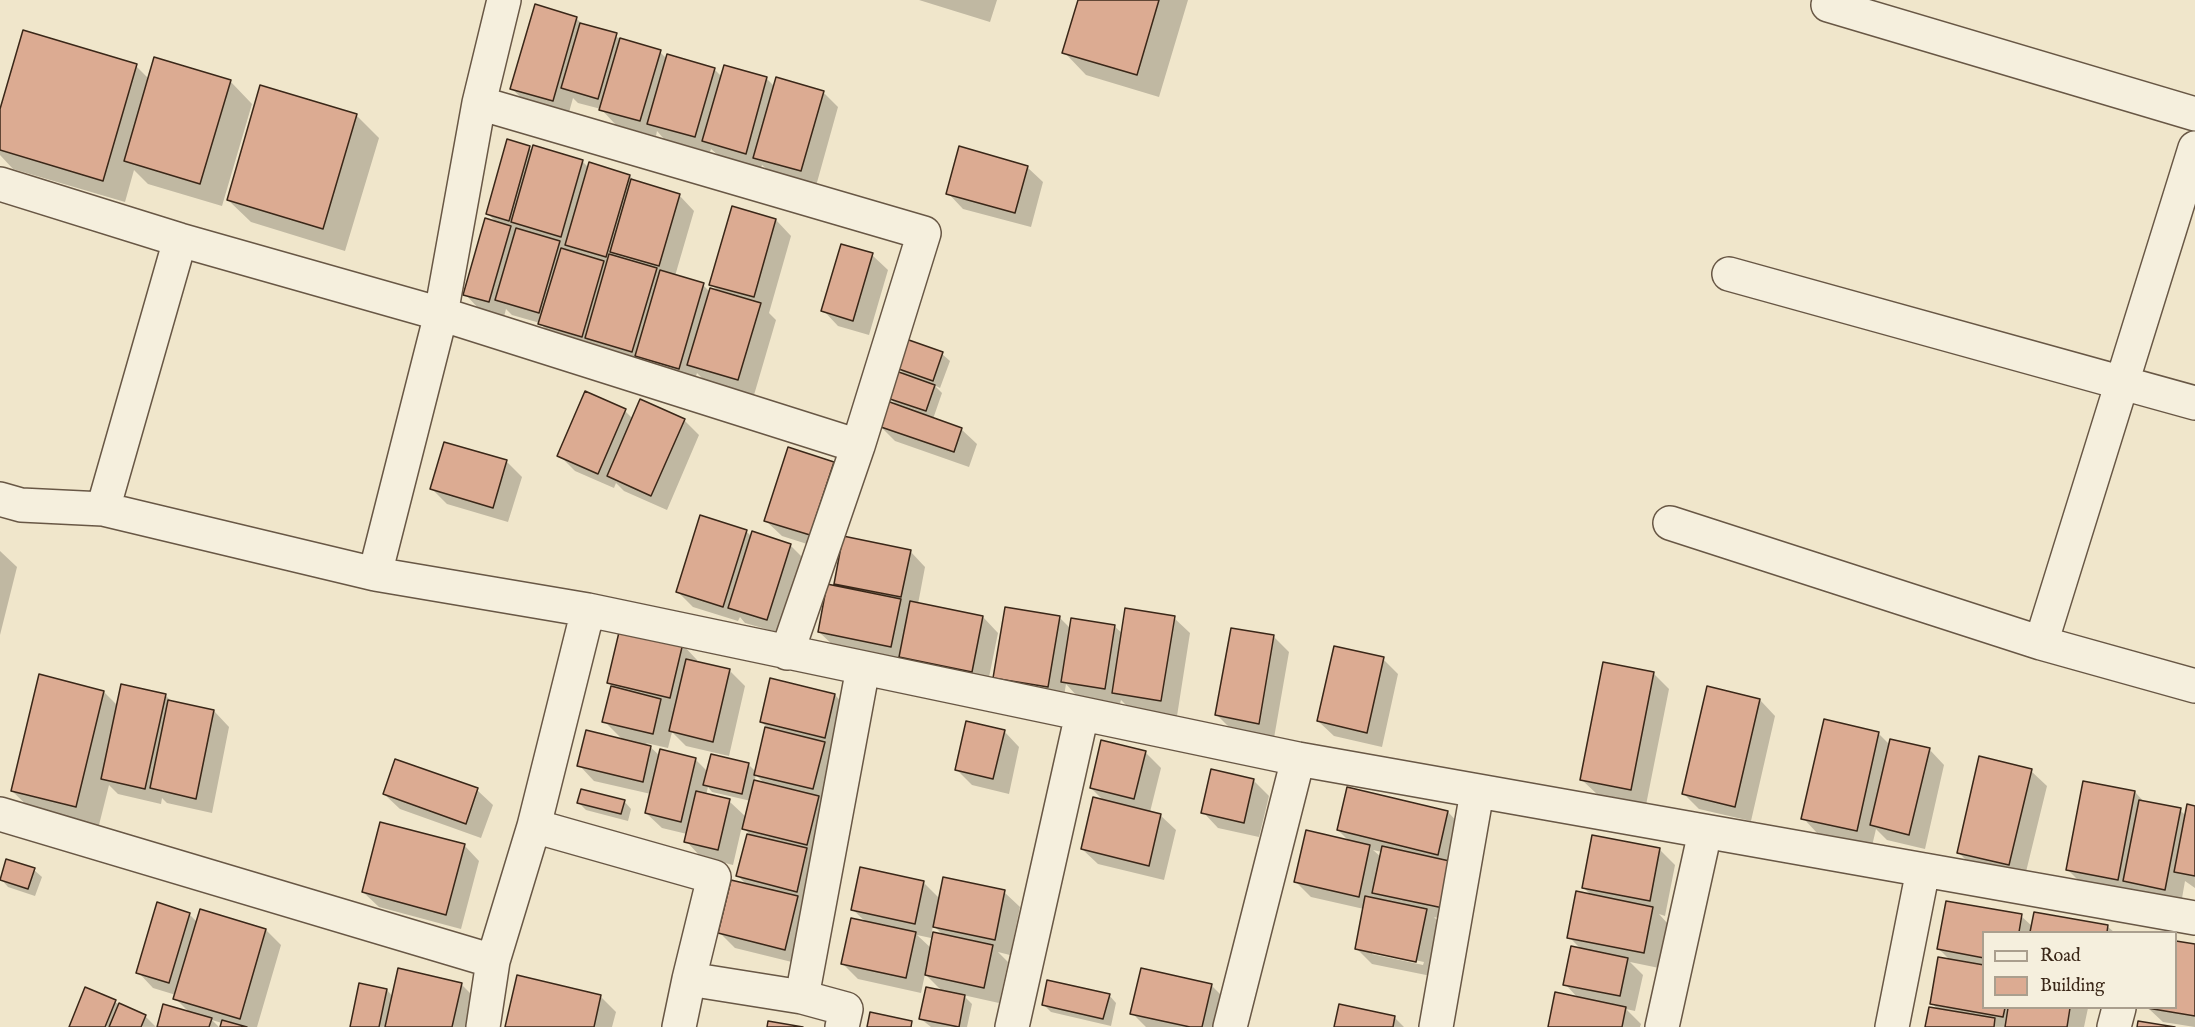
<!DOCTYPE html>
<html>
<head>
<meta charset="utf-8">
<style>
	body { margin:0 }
	#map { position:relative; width:2195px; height:1027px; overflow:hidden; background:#f0e6cb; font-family:"IM FELL English",serif }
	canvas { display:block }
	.legend { position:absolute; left:1982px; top:931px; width:195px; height:78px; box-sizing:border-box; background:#f5efdd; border:2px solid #aa9f8e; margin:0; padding:8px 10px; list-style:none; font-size:18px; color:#3a2718 }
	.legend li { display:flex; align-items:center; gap:12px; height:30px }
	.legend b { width:30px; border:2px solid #aa9f8e }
</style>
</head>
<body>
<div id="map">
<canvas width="2195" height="1027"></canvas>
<ul class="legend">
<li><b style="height:8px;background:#f5efdd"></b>Road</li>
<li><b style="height:16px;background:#dcab92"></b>Building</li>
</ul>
</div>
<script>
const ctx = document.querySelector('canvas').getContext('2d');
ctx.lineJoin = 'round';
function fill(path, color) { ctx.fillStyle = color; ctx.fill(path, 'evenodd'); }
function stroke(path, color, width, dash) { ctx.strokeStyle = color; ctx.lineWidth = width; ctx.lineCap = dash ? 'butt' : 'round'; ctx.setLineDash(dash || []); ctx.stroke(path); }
const shadow = new Path2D(`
	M919 0H997L990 22Z
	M1079 0H1188L1159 97 1086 75 1064 52Z
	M576 18 584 26 660 52 667 59 714 69 722 77 725 66 767 79 775 87 823 92 838 107 816 186 771 173 762 165 761 168 719 156 711 149 710 152 664 139 657 131 656 136 616 125 601 109 578 103 573 98 568 116 528 104 512 89Z
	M136 66 149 79 230 81 252 104 222 206 148 184 134 170 125 202 13 169 0 155V115Z
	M356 115 379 138 345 251 251 222 228 200Z
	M529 148 533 151 582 161 589 168 630 176 636 183 679 195 694 211 675 276 703 285 710 292H719L711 284 776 220 791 236 769 313 776 320 754 395 704 380 697 373 694 383 555 339 540 323 512 315 506 309 504 317 480 310 465 294 497 223 488 214Z
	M1027 167 1043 182 1031 227 963 209 948 193Z
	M872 255 888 270 869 335 838 326 823 310Z
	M942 354 950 361 940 388 934 385 942 393 933 419 961 429 977 444 969 467 895 441 879 425 898 406 888 397 906 376 898 368Z
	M625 411 633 419 684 420 699 435 667 510 624 491 616 483 614 488 575 471 559 455Z
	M506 461 522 477 508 522 447 504 432 489Z
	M833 463 848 479 826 550 782 536 766 521Z
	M746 531 752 537 790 545 806 561 783 634 745 623 740 617 738 621 693 607 678 592Z
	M0 551 17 567 0 635Z
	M910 551 925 567 918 604 983 617 998 633 987 687 835 647 819 632 841 588 836 583Z
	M1059 617 1071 629 1114 626 1123 634 1174 618 1190 633 1177 716 1129 708 1121 700 1120 704 1078 697 1066 684 1063 702 1010 693 995 677Z
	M1274 637 1289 652 1274 738 1232 730 1217 715Z
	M682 644 697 660V663L730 671 745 686 729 756 686 746 672 732 668 748 646 743 660 756 695 759 708 772 712 756 749 765 756 772 767 727 761 722 835 695 850 711 800 964 735 948 720 933 748 886 738 876 752 837 742 826 733 865 701 857 686 841 687 834 662 828 646 813 651 794 594 781 579 765 623 740 604 721 616 689 609 682ZM756 775 765 784 754 782ZM708 787 712 792 751 801 747 818 729 801 706 795Z
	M1383 659 1398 674 1382 747 1334 736 1318 721Z
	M1653 673 1669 689 1646 805 1598 795 1582 780Z
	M104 692 118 706 165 695 173 703 214 711 229 727 212 813 167 803 162 798 161 804 118 794 109 785 98 829 35 813 12 791Z
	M1760 700 1775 716 1751 821 1699 809 1684 794Z
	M1004 731 1019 747 1009 794 972 785 956 769Z
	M1878 733 1890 745 1929 749 1944 765 1925 849 1887 840 1876 829 1872 846 1818 834 1803 818Z
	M1145 752 1161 768 1150 812 1160 815 1176 830 1164 880 1098 864 1082 849 1105 802 1091 788Z
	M2031 771 2047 786 2024 880 1974 868 1958 852Z
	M1253 780 1269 796 1259 837 1218 828 1203 812Z
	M477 790 493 805 481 838 400 809 384 794Z
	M2135 792 2145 803 2180 810 2186 816 2195 807V888L2185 881 2181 904 2083 885 2067 869Z
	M624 801 631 809 628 821 586 810 579 803Z
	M1448 812 1463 828 1459 923 1434 917 1442 925 1431 976 1372 964 1356 948 1364 909 1311 897 1296 882 1350 842 1338 830ZM1373 850 1382 852 1381 857ZM1372 951 1424 962 1423 965 1372 954Z
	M464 845 479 861 461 929 379 907 363 892Z
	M1659 849 1675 865 1665 916 1659 914 1668 924 1659 968 1630 962 1643 975 1635 1011 1626 1009 1641 1024 1640 1027H1550L1579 999 1565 984 1581 949 1569 937 1592 896 1584 888Z
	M34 870 42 877 35 896 8 887 1 879Z
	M923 882 940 899 1004 892 1020 907 1010 955 998 952 1008 962 999 1003 963 995 972 1004 967 1027H931L921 1019 943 992 925 974 921 993 858 979 843 964 866 922 852 909ZM933 925 944 936 932 949 917 935 931 938Z
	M189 914 197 922 266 930 281 945 257 1027H221L222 1023 212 1020 219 1027H158L190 1013 175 998 176 995 153 988 138 972Z
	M2021 916 2033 927H2108L2114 932H1984V1008H2088L2084 1027H1927L1938 1010 1932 1003 1950 960 1939 949Z
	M2176 942 2195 945V1027L2163 1022 2148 1008H2176Z
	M461 984 477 1000 471 1027H351L387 990 393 997Z
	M1211 985 1227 1001 1221 1027H1146L1132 1013Z
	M86 989 145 1016 156 1027H70Z
	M1109 995 1116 1003 1111 1026 1051 1012 1044 1005Z
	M600 996 616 1012 612 1027H506Z
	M1394 1017 1404 1027H1335Z`);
const building = new Path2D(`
	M1078 0H1159L1137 75 1062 53Z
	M535 4 577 17 553 101 510 89Z
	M580 23 617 33 598 99 561 88Z
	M23 30 137 64 103 181 0 150V109Z
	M620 38 661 50 640 121 599 110Z
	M667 54 715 68 695 137 647 124Z
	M154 57 231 80 200 184 124 161Z
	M724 65 767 77 746 154 702 141Z
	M776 77 824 91 801 171 753 158Z
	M260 85 357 114 323 229 227 200Z
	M507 139 530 146 509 221 486 214Z
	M533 145 583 160 561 237 511 222Z
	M959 146 1028 166 1015 213 946 194Z
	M589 162 630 175 606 257 565 245Z
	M631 179 680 194 659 266 610 252Z
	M732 206 776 219 754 297 709 285Z
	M485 218 511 226 489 302 463 295Z
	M516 228 560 241 539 313 495 300Z
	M841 244 873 253 853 321 821 311Z
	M561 248 604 261 582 337 538 324Z
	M609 254 657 268 632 352 585 338Z
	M660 270 704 283 679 369 635 356Z
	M710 288 761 303 738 380 687 365Z
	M906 339 943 352 933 381 896 368Z
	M896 371 935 385 926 411 887 398Z
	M585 391 626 409 598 474 557 456Z
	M640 399 685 419 651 496 607 476Z
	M887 401 962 428 954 452 878 426Z
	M444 442 507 460 493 508 430 489Z
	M788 447 834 462 810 535 764 521Z
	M700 515 747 530 723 607 676 592Z
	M752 531 791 544 767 620 728 608Z
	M843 536 911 550 901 597 834 584Z
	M827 584 901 599 891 647 818 632Z
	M910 601 983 616 972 672 899 657Z
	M1005 607 1060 616 1048 687 993 678Z
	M1125 608 1175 616 1161 701 1112 693Z
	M1071 618 1115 625 1105 689 1061 682Z
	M620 628 683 643 670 698 607 683Z
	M1231 628 1274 635 1259 724 1215 715Z
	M1334 646 1384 657 1367 733 1317 721Z
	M686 659 730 669 713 742 669 731Z
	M1603 662 1654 672 1631 790 1580 780Z
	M39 674 104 691 76 807 11 791Z
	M770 678 835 694 825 738 760 722Z
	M121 684 166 694 145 789 101 779Z
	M611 686 661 699 653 734 602 722Z
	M1707 686 1760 699 1735 807 1682 794Z
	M168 700 214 710 196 799 150 788Z
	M1824 719 1879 732 1857 831 1801 819Z
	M966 721 1005 730 993 779 955 770Z
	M765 727 825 742 813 789 754 775Z
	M586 730 651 746 643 782 577 766Z
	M1890 739 1930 748 1909 835 1870 825Z
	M1101 740 1146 751 1134 799 1090 788Z
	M660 749 696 758 681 822 645 813Z
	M711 754 749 763 742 794 703 785Z
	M1979 756 2032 769 2009 865 1957 853Z
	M395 759 478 788 466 824 383 794Z
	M1211 769 1254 779 1244 823 1201 813Z
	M754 780 819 796 807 845 742 829Z
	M2083 781 2135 791 2118 880 2066 870Z
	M1347 787 1448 811 1438 855 1337 830Z
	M581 789 625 800 621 814 577 803Z
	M696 791 730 799 718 850 684 842Z
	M1093 797 1161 814 1149 866 1081 849Z
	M2139 800 2181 808 2165 890 2123 881Z
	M2187 804 2195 806V876L2174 872Z
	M380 822 465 844 446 915 362 892Z
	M1306 830 1370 845 1359 897 1294 882Z
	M747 834 807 848 797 892 736 876Z
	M1592 835 1660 848 1650 901 1582 888Z
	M1382 846 1454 862 1443 908 1372 893Z
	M6 859 35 868 28 889 0 880Z
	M860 867 924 881 915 924 851 910Z
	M943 877 1005 890 995 940 933 927Z
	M731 880 798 896 785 950 718 933Z
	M1576 891 1653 907 1644 953 1567 938Z
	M1365 896 1427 909 1416 962 1355 949Z
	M1946 901 2022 914 2019 932H1984V958L1937 949Z
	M157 902 190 913 169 983 136 973Z
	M200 909 266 929 240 1019 173 999Z
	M2034 912 2108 925 2107 932H2030Z
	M851 918 916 932 906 978 841 964Z
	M933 932 993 945 984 988 925 975Z
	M2176 941 2195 944V1016L2147 1008H2176Z
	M1571 946 1628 958 1620 996 1563 985Z
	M1938 957 1984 965V1008H2005L2003 1017 1930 1004Z
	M398 968 462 983 452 1027H385Z
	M1141 968 1212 984 1202 1027H1190L1130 1014Z
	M517 975 601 995 594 1027H505Z
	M1047 980 1110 994 1103 1019 1042 1005Z
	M359 983 387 989 379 1027H350Z
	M85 987 116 1000 105 1027H69Z
	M926 987 965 995 959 1027 919 1019Z
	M1555 992 1626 1007 1622 1027H1548Z
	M119 1003 146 1015 141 1027H109Z
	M163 1004 212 1018 209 1027H157Z
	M1339 1004 1395 1016 1393 1027H1334Z
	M1929 1007 1995 1018 1994 1027H1925Z
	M2008 1008H2070L2067 1027H2005Z
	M870 1012 912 1021 911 1027H867Z
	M222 1020 247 1027H220Z
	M768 1021 803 1027H767Z
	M2138 1021 2175 1027H2137Z`);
const street = new Path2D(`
	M1828 5 2195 114
	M479 103 924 233 858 446 787 653
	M0 184 180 240 441 314 479 103 504 0
	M180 240 103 509 375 574
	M1729 274 2195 403
	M0 499 21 505 103 509
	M1670 523 2041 643 2195 686
	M588 610 375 574 441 314 858 446
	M2041 643 2195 148
	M0 814 493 961
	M534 826 714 877 689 979 802 997 846 1009 842 1027
	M802 997 863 668
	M483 1027 493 961 534 826 588 610 1298 759 2195 918
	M679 1027 689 979
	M1012 1027 1082 714
	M1230 1027 1298 759
	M1436 1027 1477 792
	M1662 1027 1705 832
	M1892 1027 1923 870
	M2114 1027 2119 1008`);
fill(shadow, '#0003');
fill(building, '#dcab92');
stroke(building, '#3a2718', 1.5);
stroke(street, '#685745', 36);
stroke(street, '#f5efdd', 33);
</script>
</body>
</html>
